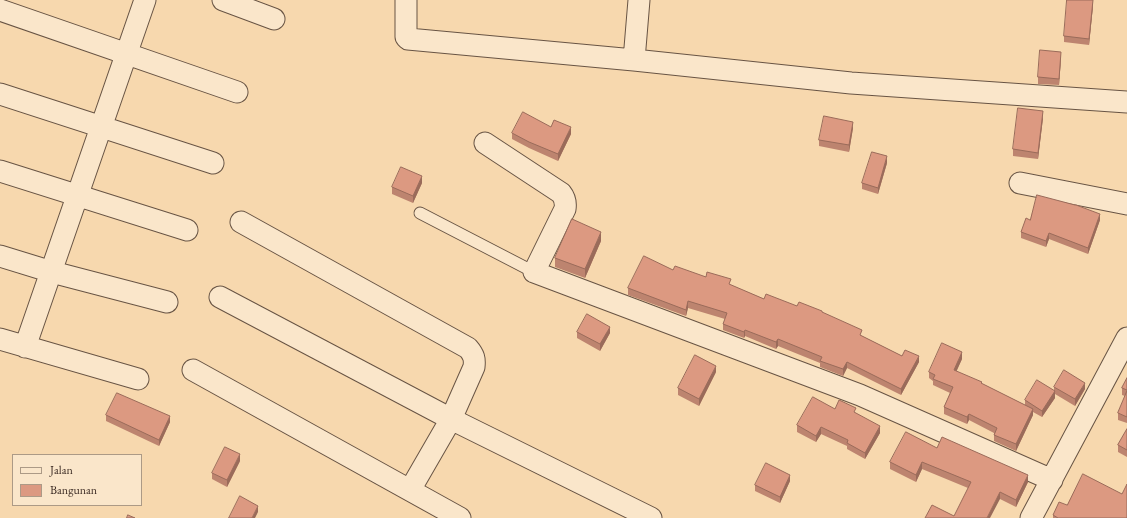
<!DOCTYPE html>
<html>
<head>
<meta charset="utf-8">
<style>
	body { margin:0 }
	#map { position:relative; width:1127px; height:518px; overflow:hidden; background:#f7d8ae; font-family:"EB Garamond",serif }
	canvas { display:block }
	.legend { position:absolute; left:12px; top:454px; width:130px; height:52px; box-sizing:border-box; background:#fae6ca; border:1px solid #ac9a86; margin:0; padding:5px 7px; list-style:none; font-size:12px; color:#382821 }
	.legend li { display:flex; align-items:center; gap:8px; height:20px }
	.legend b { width:20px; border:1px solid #ac9a86 }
</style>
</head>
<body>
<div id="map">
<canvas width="1127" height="518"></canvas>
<ul class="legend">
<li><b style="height:5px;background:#fae6ca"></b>Jalan</li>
<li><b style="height:11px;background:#dc9981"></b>Bangunan</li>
</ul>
</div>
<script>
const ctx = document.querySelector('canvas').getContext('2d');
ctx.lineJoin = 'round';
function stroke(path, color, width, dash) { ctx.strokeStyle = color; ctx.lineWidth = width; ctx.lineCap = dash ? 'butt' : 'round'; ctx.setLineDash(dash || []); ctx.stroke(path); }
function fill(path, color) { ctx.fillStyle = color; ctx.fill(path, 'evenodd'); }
const lane = new Path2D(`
	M420 213 534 272`);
const street = new Path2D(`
	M223 0 274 19
	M406 0V37L408 39 634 60 851 83 1127 102
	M0 10 237 92
	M634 60 639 0
	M0 94 213 163
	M485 143 561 193C565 198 566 203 565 209L534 272 860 395 1052 480
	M0 171 187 230
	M1020 183 1127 204
	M241 222 468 348C474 355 475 359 474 367L451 419 410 490
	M0 256 52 272 167 302
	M220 297 451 419 651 518
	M0 339 138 379
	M25 347 145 0
	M193 370 460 518
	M1031 518 1127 338`);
const wall = new Path2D(`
	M1093 6 1089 45 1064 42V36Z
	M1061 58 1059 85 1038 84V77Z
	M1043 118 1038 159 1013 156V149Z
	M853 128 849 152 819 146V140Z
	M512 133 571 134 558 161 529 148 512 139Z
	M887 163 878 194 862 189V183Z
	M422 183 413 203 392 194V187Z
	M1030 220H1100L1088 254 1049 239 1046 247 1021 238V232Z
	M601 241 585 278 555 267V258Z
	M673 270 706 277 731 285 764 299 797 306 822 312 862 336 902 356 919 362 901 395 847 368 843 376 820 367V363L778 346 776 349 745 336 744 338 723 330V324L725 319 688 308 686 316 628 295V288Z
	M577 332 610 333 600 351 577 338Z
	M962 359 956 371 1025 405V400L1054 391V387L1085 389 1075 406 1055 394V398L1042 417 1033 412V415L1016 451 994 441V433L969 420 967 424 944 414V407L950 393 933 385V381L929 378V372Z
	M716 372 699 406 678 395V388Z
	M1127 378V423L1118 420V413L1125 396 1122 395V388Z
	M835 409 856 413 880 433 865 459 847 449V446L821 434 816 442 797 432V425Z
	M106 415 170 422 159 446 106 421Z
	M1127 429V457L1118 452V445Z
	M937 448 1028 482 1016 507 1000 499 968 488 922 469 916 482 890 469V462Z
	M240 461 227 487 212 479V473Z
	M790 481 780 503 755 491V485Z
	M1122 494 1127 518H1053V515L1067 505Z`);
const shadedWall = new Path2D(`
	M1093 0V6L1089 45V39Z
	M1061 52V58L1059 85V79Z
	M1043 111V118L1038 159V153Z
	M853 122V128L849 152V145Z
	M571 127V134L558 161V154Z
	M887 156V163L878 194V188Z
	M422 176V183L413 203V196Z
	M1100 214V220L1088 254V248Z
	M601 232V241L585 278V269Z
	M1049 233V239L1046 247V241Z
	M688 301V308L686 316V310Z
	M610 327V333L600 351V344Z
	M745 330V336L744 338V332Z
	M778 339V346L776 349V342Z
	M962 352V359L954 377V370Z
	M919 356V362L901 395V389Z
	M847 362V368L843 376V369Z
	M716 366V372L699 406V399Z
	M1085 383V389L1075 406V399Z
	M1055 391V398L1042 417V411Z
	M1033 409V415L1016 451V444Z
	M969 414V420L967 424V417Z
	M170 416V422L159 446V440Z
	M880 426V433L865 459V453Z
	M821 427V434L816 442V436Z
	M240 454V461L227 487V480Z
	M922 462V469L916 482V475Z
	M790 475V481L780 503V497Z
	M1028 475V482L1016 507V500Z
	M1000 492V499L990 518H987Z
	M258 506V512L255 518H252Z`);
const building = new Path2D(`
	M1067 0H1093L1089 39 1064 36Z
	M1040 50 1061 52 1059 79 1038 77Z
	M1018 108 1043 111 1038 153 1013 149Z
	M523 112 551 127 554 120 571 127 558 154 529 142 512 133Z
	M824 116 853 122 849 145 819 140Z
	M872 152 887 156 878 188 862 183Z
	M401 167 422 176 413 196 392 187Z
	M1037 195 1075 205H1076L1100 214 1088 248 1049 233 1046 241 1021 232 1026 218 1030 220Z
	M572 219 601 232 585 269 555 258Z
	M644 256 673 270 675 266 706 277 707 272 731 279 729 284 764 299 766 294 797 306 799 302 822 311V312L862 330 860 335 902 356 905 350 919 356 901 389 847 362 843 369 820 361 822 357 778 339 776 342 745 330 744 332 723 324 727 313 688 301 686 310 628 288Z
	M587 314 610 327 600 344 577 332Z
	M942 343 962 352 954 370 982 382 981 383 1033 409 1016 444 994 435 997 428 969 414 967 417 944 407 953 387 933 379 935 375 929 372Z
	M695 355 716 366 699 399 678 388Z
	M1064 370 1085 383 1075 399 1054 387Z
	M1127 378V390L1122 388Z
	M1037 380 1055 391 1042 411 1025 400Z
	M1127 391V417L1118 413Z
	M117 393 170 416 159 440 106 415Z
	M813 397 835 409 839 400 856 408 854 412 880 426 865 453 847 443 848 440 821 427 816 436 797 425Z
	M1127 429V450L1118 445Z
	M906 432 937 448 942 437 1028 475 1016 500 1000 492 987 518H925L932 505 954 516 971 482 922 462 916 475 890 462Z
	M225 447 240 454 227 480 212 473Z
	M766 463 790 475 780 497 755 485Z
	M1083 474 1122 494 1127 484V518H1058L1053 515 1059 502 1067 505Z
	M240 496 258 506 252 518H229Z
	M128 515 135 518H127Z`);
stroke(lane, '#685444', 13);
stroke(street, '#685444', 23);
stroke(lane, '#fae6ca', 11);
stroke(street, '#fae6ca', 21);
fill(wall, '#bd846f');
fill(shadedWall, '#9a6b5a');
fill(building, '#dc9981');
stroke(building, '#9a6b5a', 1);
</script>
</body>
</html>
